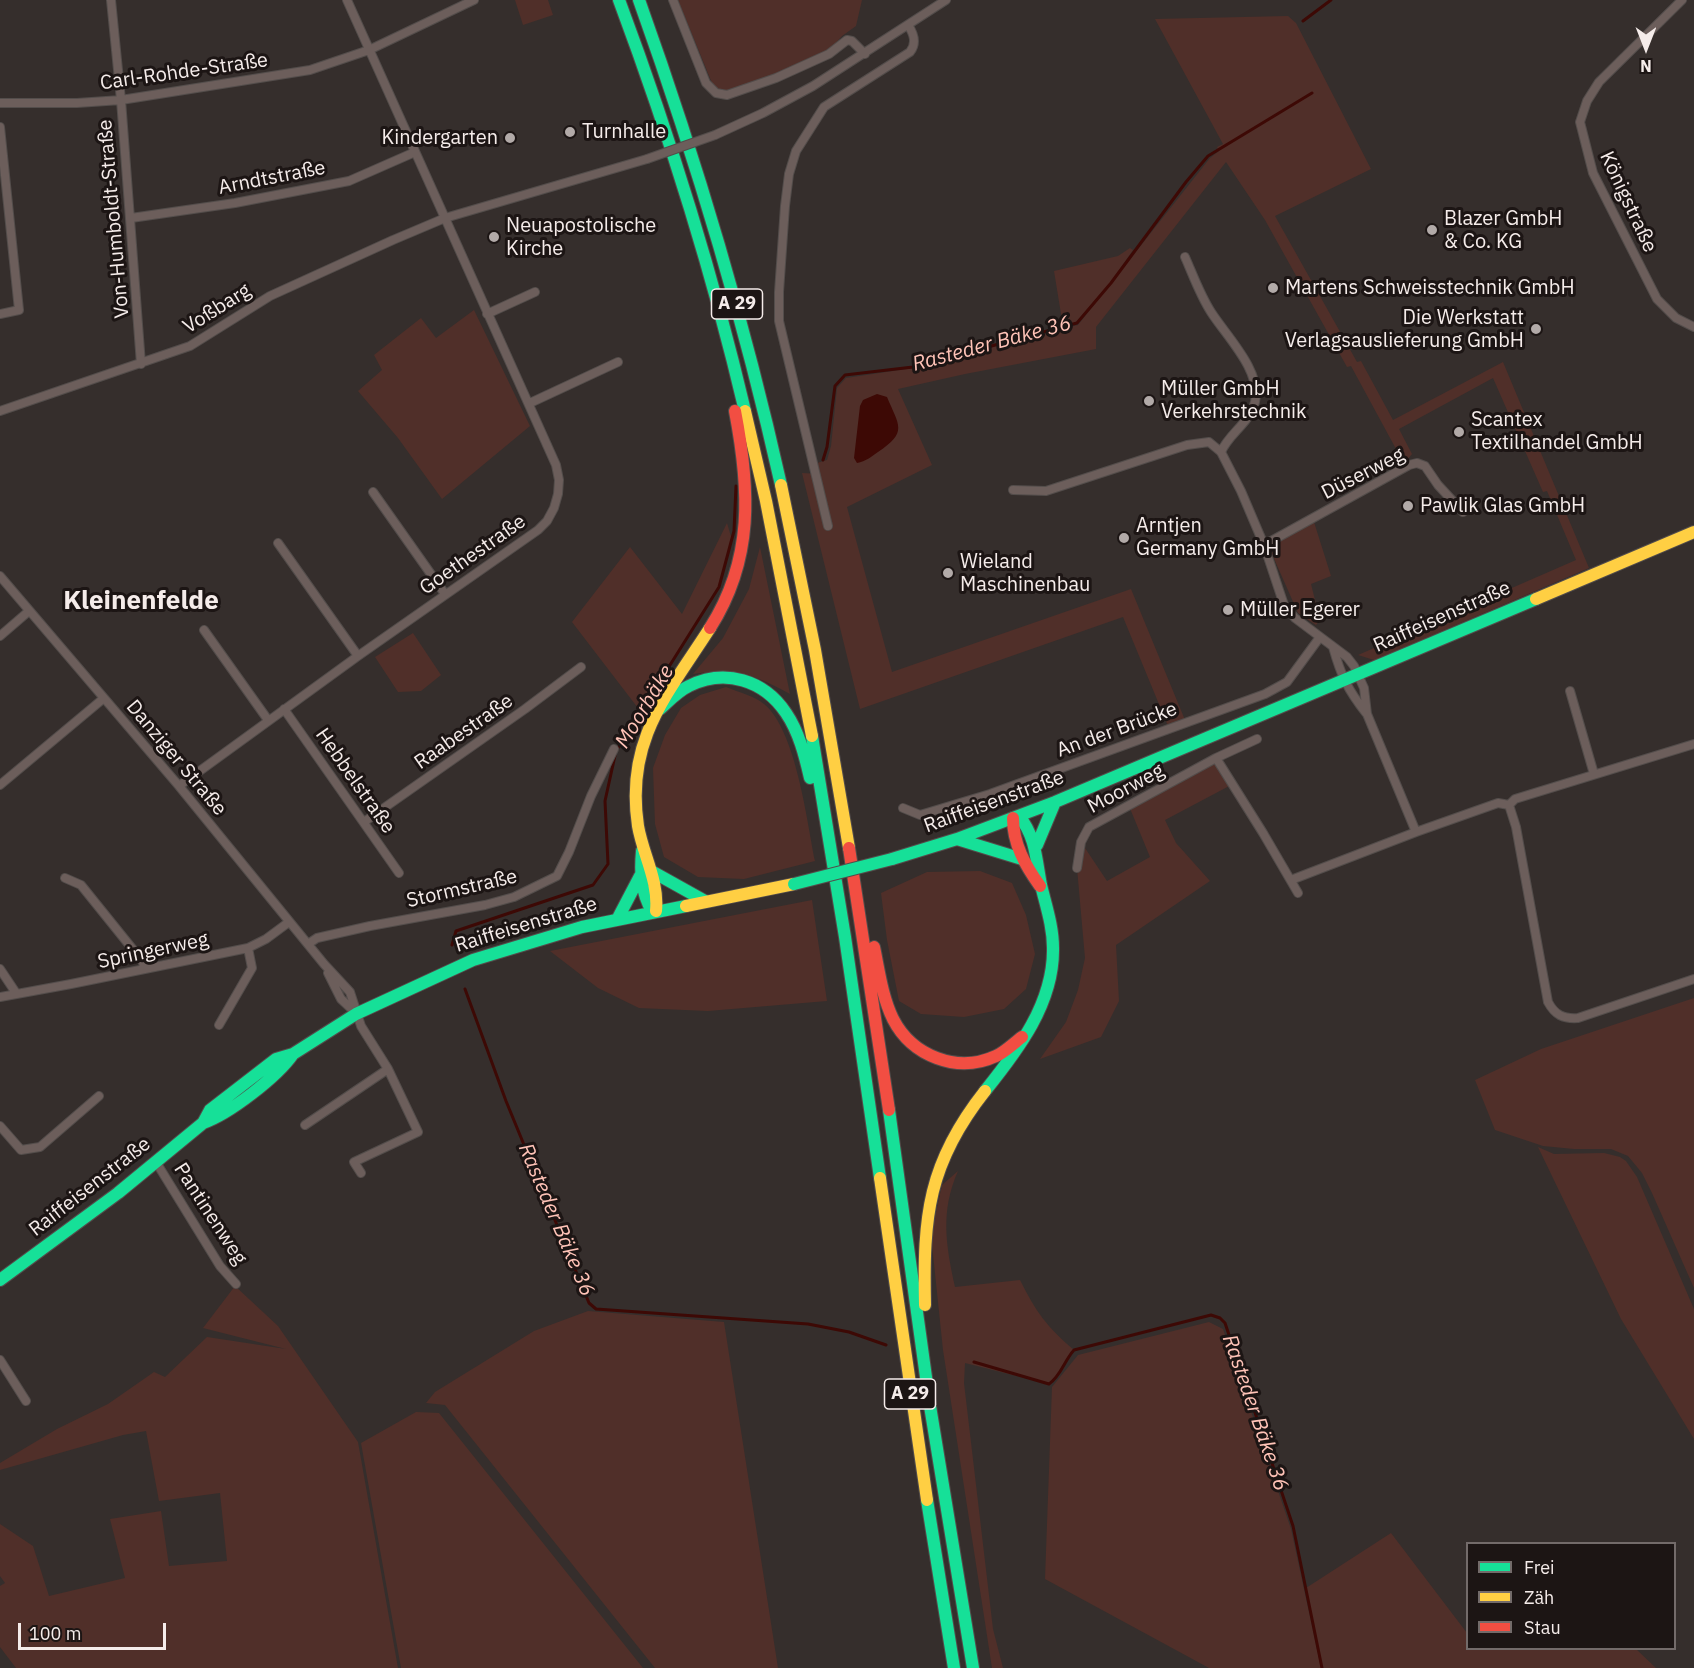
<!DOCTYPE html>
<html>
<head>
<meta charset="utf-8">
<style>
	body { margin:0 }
	#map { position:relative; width:1694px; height:1668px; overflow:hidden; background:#352e2c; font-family:"IBM Plex Sans",sans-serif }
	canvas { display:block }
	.legend { position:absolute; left:1466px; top:1542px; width:210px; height:108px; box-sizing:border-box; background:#1c1514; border:2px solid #736b6a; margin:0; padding:8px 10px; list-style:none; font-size:18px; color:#f5ecea }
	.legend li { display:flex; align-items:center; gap:12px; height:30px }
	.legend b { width:30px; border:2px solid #736b6a }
	.north { position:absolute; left:1616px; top:18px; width:60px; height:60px; -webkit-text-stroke:4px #1c1514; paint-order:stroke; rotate:180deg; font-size:16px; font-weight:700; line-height:24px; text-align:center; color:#f5ecea }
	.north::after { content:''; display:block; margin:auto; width:21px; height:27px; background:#f5ecea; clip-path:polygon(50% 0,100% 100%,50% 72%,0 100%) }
	.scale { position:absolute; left:18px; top:1623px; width:148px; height:27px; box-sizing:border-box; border:3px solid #f5ecea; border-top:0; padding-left:8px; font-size:18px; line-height:21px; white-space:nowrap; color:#f5ecea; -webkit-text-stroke:4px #1c1514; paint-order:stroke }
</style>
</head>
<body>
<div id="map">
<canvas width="1694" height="1668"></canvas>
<ul class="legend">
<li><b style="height:8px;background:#16e098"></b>Frei</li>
<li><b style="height:8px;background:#ffcf43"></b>Zäh</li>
<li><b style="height:8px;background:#f24e42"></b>Stau</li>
</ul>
<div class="north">N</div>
<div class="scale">100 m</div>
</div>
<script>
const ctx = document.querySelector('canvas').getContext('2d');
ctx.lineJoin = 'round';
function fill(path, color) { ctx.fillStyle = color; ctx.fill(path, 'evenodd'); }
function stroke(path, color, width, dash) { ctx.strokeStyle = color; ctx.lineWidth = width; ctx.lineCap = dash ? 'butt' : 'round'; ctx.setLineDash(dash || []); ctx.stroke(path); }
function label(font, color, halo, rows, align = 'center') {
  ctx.font = font + ' "IBM Plex Sans",sans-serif'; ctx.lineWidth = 6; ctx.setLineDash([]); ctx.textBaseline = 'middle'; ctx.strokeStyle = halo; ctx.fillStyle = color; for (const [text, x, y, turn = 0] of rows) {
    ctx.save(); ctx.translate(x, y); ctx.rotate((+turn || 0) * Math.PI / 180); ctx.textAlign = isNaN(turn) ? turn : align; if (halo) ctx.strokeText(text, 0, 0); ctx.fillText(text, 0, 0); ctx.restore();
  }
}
const green = new Path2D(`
	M515 0H548L553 15 523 25Z
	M678 0H862L856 26 842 36 828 52 731 92 722 91 714 88Z
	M1288 16 1296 23 1371 169 1275 216 1357 362 1361 361 1393 420 1503 362 1589 568 1374 660 1358 655 1576 560 1547 491 1543 492 1493 378 1399 429 1412 454 1408 459 1402 460 1351 366 1347 367 1265 220 1226 162 1096 327V349L965 374 898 389 932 465 847 507 892 672 1131 589 1185 720 1168 726 1123 617 860 709 802 473 819 474 817 463 827 460 831 446 837 388 846 378 913 368 1078 325 1210 158 1219 151 1217 147 1223 144 1155 19Z
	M1130 248 1133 250 1111 282 1076 322 1063 326 1054 271 1118 256Z
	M474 310 530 426 442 499 398 438 358 391 382 370 374 355 421 318 436 338Z
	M1314 522 1331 576 1311 584 1320 620 1316 625 1298 613 1272 554 1276 543Z
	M727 523 732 540 719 587 641 712 572 622 630 547 682 614Z
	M760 547 790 694C754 674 734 668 693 674L723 638 749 589Z
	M413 633 441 675 421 691 398 692 375 657Z
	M726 687C738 692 755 696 764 704 796 730 807 821 815 861L744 879 698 877 664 857 655 824 653 768 665 735 681 708 700 695Z
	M1216 758 1233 784 1165 820 1176 843 1210 881 1116 945 1119 1001 1101 1037 1040 1059 1066 1022 1078 990 1085 958 1077 868 1081 842 1107 881 1150 857 1129 806Z
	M980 871 1012 883 1026 915 1035 954 1026 989 1004 1009 964 1017 921 1014 899 1001 887 940 881 893 927 872Z
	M812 900 827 1001 708 1011 639 1008 598 988 550 951Z
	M1694 998V1288L1652 1193 1642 1173 1628 1156 1611 1149H1574L1543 1146 1495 1130 1475 1080 1541 1049Z
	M1538 1147 1554 1154 1604 1153 1620 1157 1626 1161 1637 1177 1694 1309V1439L1621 1319Z
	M958 1171C940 1212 946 1245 955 1287L1020 1280C1036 1312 1047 1327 1074 1350 1064 1361 1061 1376 1049 1384L965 1363 964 1383 993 1629 1003 1668H992L943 1350 931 1235 942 1185Z
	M235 1286 278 1326 358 1442 398 1668H16L0 1647V1586L5 1583 0 1576V1524L33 1546 49 1596 125 1578 110 1519 161 1511 169 1566 227 1561 220 1493 159 1501 146 1431 123 1435 0 1470V1463L57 1429 108 1404 154 1372 165 1377 207 1337 286 1349 203 1328Z
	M588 1311 724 1322 778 1668H655L445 1405 426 1403 435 1392 534 1331Z
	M1209 1322 1223 1329 1291 1529 1321 1668H1209L1045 1579 1052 1387 1078 1355Z
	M416 1412 439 1413 643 1668H401L361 1443Z
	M1391 1533 1467 1633 1468 1648 1480 1650 1483 1648 1636 1649 1656 1668H1322L1306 1588Z`);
const water = new Path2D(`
	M877 394 887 397C899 426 908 432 878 452 871 457 866 461 857 463L854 458 860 406 863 400Z`);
const stream = new Path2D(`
	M1303 21 1331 0
	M823 460 827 447 835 386 845 375 913 367 1077 323 1111 283 1186 182 1208 156 1312 93
	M452 945 456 931 593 885 608 864 605 801 616 751 719 587 734 531 736 486
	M465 989 506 1101 589 1303 596 1309 808 1324 849 1332 886 1345
	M974 1362 1049 1384C1061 1376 1064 1361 1074 1350L1211 1315 1220 1318 1225 1323 1293 1526 1322 1668`);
const street = new Path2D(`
	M111 0 121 100 141 364
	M673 0 706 83 716 93 727 95 776 78 829 54 847 40 852 41 865 54
	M1682 0 1599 82 1587 101 1580 122 1593 173 1657 299 1676 318 1694 327
	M0 103H77L121 100 310 70 369 50 474 0
	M0 127 19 310 0 314
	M715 135 763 113 813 86 946 0
	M131 218 235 203 349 181 415 152
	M1185 257C1193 275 1200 295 1211 312 1227 337 1262 371 1255 402 1250 423 1229 433 1221 452
	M487 314 535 292
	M530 403 618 362
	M0 411 190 346 270 296 393 240 445 218 647 159
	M1013 490 1046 491 1187 445 1209 442 1221 452 1241 491 1264 545 1284 605 1295 618 1347 657 1354 666 1364 688 1367 714 1416 832
	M373 492 445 594
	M828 526 779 321V292L785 206 789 174 796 151 824 107 910 52C917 43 914 34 908 25
	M278 543 358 656
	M1264 545 1409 465 1417 463 1425 466 1438 485 1463 512
	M0 576 179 786 324 964 350 992 361 1026 388 1069 418 1132 354 1162 361 1173
	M204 630 268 720
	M0 636 29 611
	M1333 647C1341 676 1348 690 1366 713
	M1570 691 1594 774
	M284 709 399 873
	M1694 744 1515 799 1509 805 1516 827 1548 1002C1555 1015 1563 1019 1578 1018L1694 979
	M1216 758 1263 833 1298 893
	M0 785 104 698
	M179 786 358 656 538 530 547 521 554 508 558 494 559 480 556 465 347 0
	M903 808 920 815 990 794 1265 694 1287 682 1320 637
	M364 822 525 709 581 667
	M1077 868 1081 842 1089 827 1216 758 1257 739
	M65 878 81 885 143 962 144 969
	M1291 880 1416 832 1498 803 1509 805
	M308 944 317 938 370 926 485 905 514 897 557 876 569 852 591 796 614 749
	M0 969 16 993
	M328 973 341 999 356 1013
	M0 997 71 984 248 948 266 939 289 922
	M219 1025 252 968 248 948
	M305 1125 388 1069
	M0 1126 21 1150 40 1147 99 1096
	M156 1162 220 1266 236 1284
	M0 1360 26 1401`);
const fast = new Path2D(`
	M619 0C669 134 712 271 745 411
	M639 0C696 159 744 320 781 485
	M660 709C669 701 678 691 689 686 725 668 764 680 786 713 799 732 805 756 810 778
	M812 736 845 937 880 1178
	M957 839 1022 859
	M1037 845 1055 802
	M642 851C640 873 641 892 652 911
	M892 859 957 839 1055 802 1536 599
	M653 872 705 901
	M618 918 640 876
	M985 1091C1018 1050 1054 1003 1053 948 1053 926 1046 906 1041 885 1036 859 1036 837 1019 816
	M889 1110 930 1406 973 1668
	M203 1123C229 1114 277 1077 293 1054
	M0 1280 118 1193 203 1123 210 1110 276 1059 293 1054 356 1014 473 960 582 927 686 906
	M927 1500 954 1668`);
const slow = new Path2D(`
	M745 411 766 501 812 736
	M781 485 815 650 849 848
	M1536 599 1694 532
	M686 906 794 884
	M656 911C659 881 643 855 638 826 625 740 667 695 710 628
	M880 1178 927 1500
	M925 1305C923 1216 928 1163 985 1091`);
const jam = new Path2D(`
	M710 628C754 559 750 489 735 411
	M1013 818C1013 844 1025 865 1040 886
	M849 848 889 1110
	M874 947C879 971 882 996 893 1019 912 1056 957 1074 996 1056 1005 1052 1014 1043 1022 1037`);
const streetBridge = new Path2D(`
	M647 159 715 135`);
const fastBridge = new Path2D(`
	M794 884 892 859`);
const markers = [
	[570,132,6,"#b2aaa8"],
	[510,138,6,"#b2aaa8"],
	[1432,230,6,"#b2aaa8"],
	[494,237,6,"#b2aaa8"],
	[1273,288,6,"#b2aaa8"],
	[1536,329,6,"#b2aaa8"],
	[1149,401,6,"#b2aaa8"],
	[1459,432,6,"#b2aaa8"],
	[1408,506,6,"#b2aaa8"],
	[1124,538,6,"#b2aaa8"],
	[948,573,6,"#b2aaa8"],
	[1228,610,6,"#b2aaa8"]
];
const shields = [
	[737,304,51],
	[910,1394,51]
];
const shieldNames = [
	["A 29",737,304],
	["A 29",910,1394]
];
const streetNames = [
	["Carl-Rohde-Straße",184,72,-8],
	["Arndtstraße",272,178,-11],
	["Königstraße",1628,202,65],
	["Von-Humboldt-Straße",114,219,-95],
	["Voßbarg",217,309,-32],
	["Düserweg",1363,474,-27],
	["Goethestraße",473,555,-35],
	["Raiffeisenstraße",1442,617,-24],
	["An der Brücke",1117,730,-20],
	["Raabestraße",464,732,-35],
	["Danziger Straße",176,758,50],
	["Hebbelstraße",355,781,55],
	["Moorweg",1126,789,-28],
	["Raiffeisenstraße",994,802,-20],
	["Stormstraße",462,889,-13],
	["Raiffeisenstraße",526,925,-17],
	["Springerweg",153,951,-12],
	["Raiffeisenstraße",90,1187,-38],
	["Pantinenweg",210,1214,57]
];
const poiNames = [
	["Turnhalle",582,132],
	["Kindergarten",498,138,"right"],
	["Blazer GmbH",1444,219],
	["& Co. KG",1444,242],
	["Neuapostolische",506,226],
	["Kirche",506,249],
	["Martens Schweisstechnik GmbH",1285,288],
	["Die Werkstatt",1524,318,"right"],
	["Verlagsauslieferung GmbH",1524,341,"right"],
	["Müller GmbH",1161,389],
	["Verkehrstechnik",1161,412],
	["Scantex",1471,420],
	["Textilhandel GmbH",1471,443],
	["Pawlik Glas GmbH",1420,506],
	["Arntjen",1136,526],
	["Germany GmbH",1136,549],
	["Wieland",960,562],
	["Maschinenbau",960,585],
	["Müller Egerer",1240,610]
];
const waterNames = [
	["Rasteder Bäke 36",992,344,-15],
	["Moorbäke",645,707,-59],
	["Rasteder Bäke 36",556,1220,67],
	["Rasteder Bäke 36",1255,1413,71]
];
const districtNames = [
	["Kleinenfelde",141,601]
];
fill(green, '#502f29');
fill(water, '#3d0905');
stroke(stream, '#3d0905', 3);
stroke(street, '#534d4b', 10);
stroke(fast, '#534d4b', 14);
stroke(slow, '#534d4b', 14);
stroke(jam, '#534d4b', 14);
stroke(street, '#6c5e5b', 8);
stroke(fast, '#16e098', 12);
stroke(slow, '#ffcf43', 12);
stroke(jam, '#f24e42', 12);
stroke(streetBridge, '#534d4b', 10, []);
stroke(fastBridge, '#534d4b', 14, []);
stroke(streetBridge, '#6c5e5b', 8);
stroke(fastBridge, '#16e098', 12);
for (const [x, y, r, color] of markers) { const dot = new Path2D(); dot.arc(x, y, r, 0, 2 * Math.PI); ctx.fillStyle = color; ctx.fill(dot); stroke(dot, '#1c1514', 2); }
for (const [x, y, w] of shields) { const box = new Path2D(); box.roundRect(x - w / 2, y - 15, w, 30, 4.5); ctx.fillStyle = '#1c1514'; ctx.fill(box); stroke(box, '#f5ecea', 1.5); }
label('bold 18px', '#f5ecea', null, shieldNames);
label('20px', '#f5ecea', '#1c1514', streetNames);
label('20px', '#f5ecea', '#1c1514', poiNames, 'left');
label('italic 21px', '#ffc3b7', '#1c1514', waterNames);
label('bold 26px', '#f5ecea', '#1c1514', districtNames);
</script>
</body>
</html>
